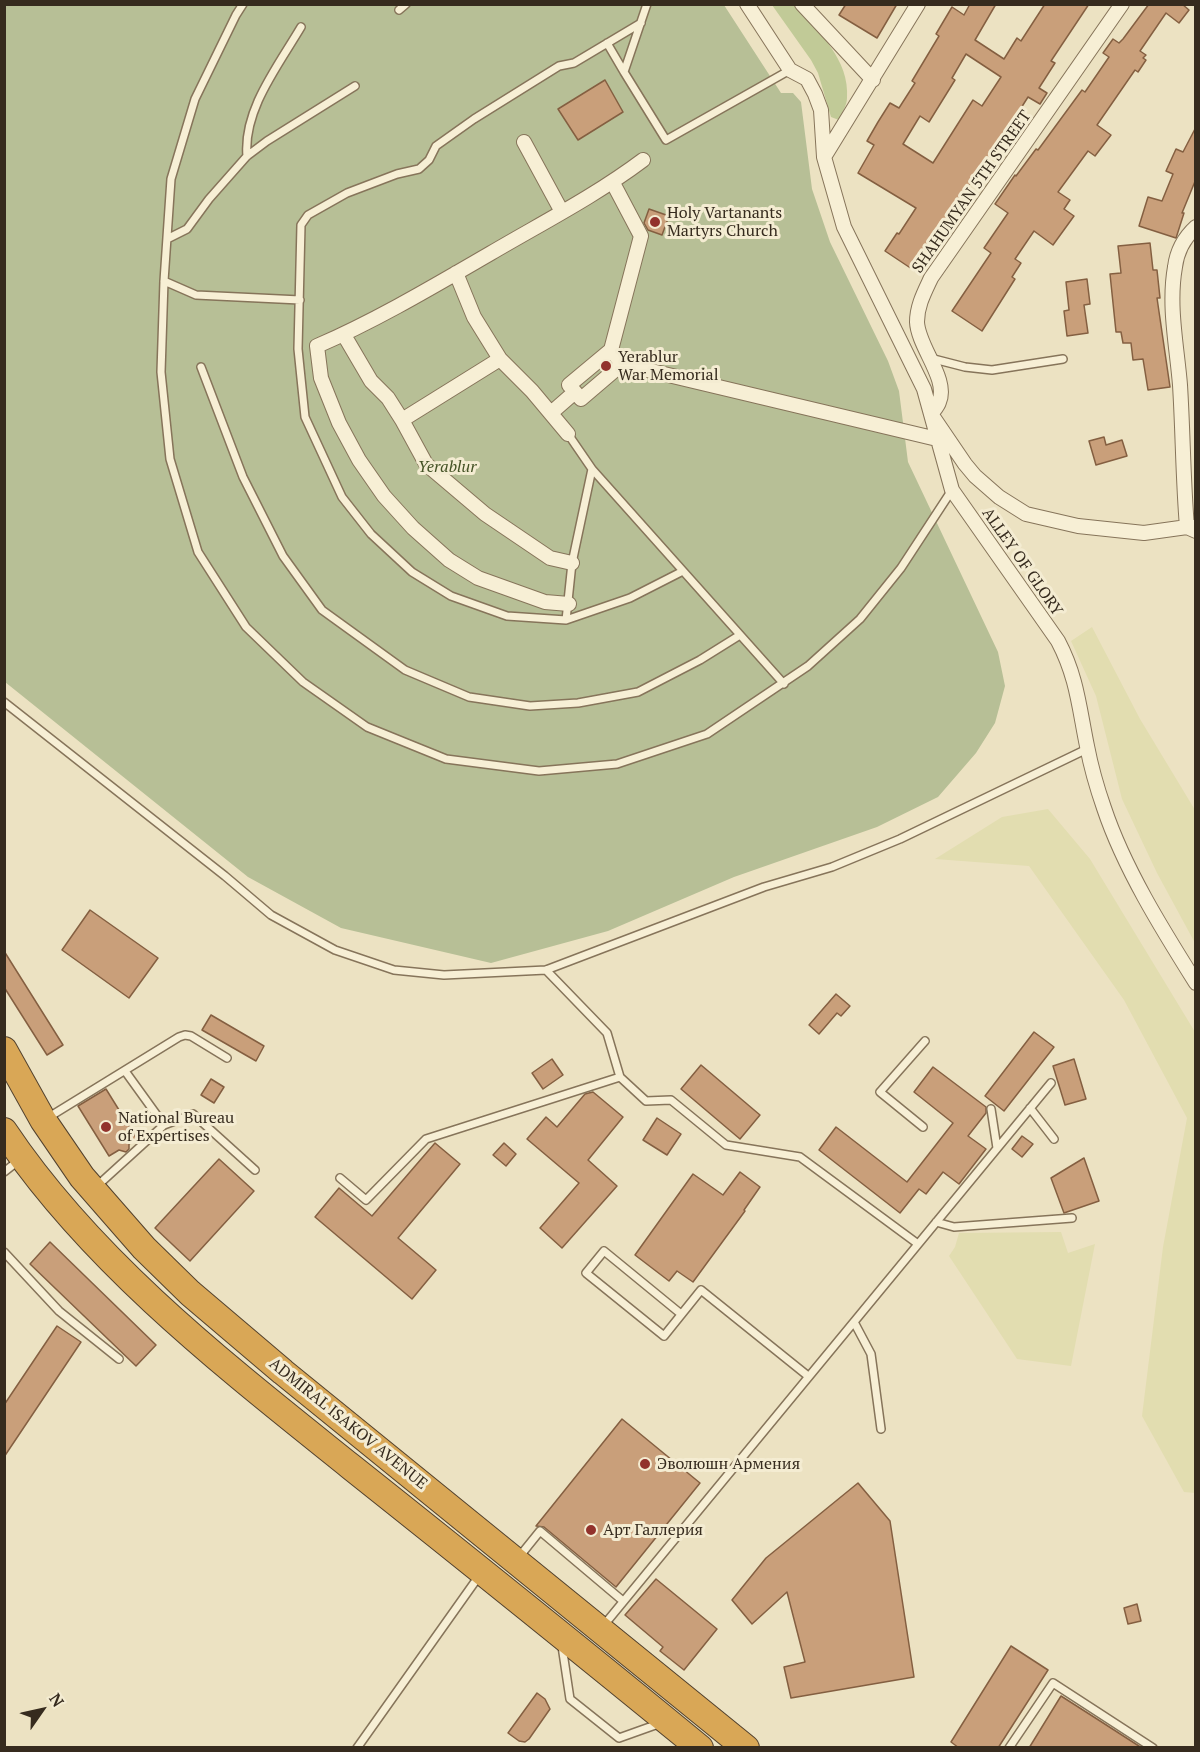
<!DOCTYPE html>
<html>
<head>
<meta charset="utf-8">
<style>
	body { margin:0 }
	#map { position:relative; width:1200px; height:1752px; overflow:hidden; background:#ece2c2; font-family:"PT Serif",serif }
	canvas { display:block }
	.frame { position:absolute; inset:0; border:6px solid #362b1e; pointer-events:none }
	.north { position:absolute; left:12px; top:1680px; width:60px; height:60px; -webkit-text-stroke:4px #f4ecd2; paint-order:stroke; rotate:56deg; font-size:16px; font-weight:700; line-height:24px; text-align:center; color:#362b1e }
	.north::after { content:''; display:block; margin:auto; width:21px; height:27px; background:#362b1e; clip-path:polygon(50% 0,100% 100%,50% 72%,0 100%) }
</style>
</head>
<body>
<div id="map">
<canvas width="1200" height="1752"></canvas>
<div class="frame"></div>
<div class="north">N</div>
</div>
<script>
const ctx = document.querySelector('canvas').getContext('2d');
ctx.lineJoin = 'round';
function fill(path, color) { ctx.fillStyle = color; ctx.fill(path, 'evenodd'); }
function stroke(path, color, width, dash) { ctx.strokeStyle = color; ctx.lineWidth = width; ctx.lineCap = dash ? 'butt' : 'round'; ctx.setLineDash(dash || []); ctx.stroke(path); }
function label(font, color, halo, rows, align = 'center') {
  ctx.font = font + ' "PT Serif",serif'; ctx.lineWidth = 6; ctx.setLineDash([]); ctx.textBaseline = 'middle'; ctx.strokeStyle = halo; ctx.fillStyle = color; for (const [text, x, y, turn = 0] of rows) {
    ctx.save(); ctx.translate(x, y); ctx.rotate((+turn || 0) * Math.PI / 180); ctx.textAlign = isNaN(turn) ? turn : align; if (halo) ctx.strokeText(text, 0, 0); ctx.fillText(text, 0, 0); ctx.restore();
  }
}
const farmland = new Path2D(`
	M1092 627 1140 719 1195 810V943L1157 873 1122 799 1096 696 1071 641Z
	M1048 809 1090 859 1195 1032V1493L1184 1492 1142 1416 1163 1247 1187 1118 1124 1000 1029 866 935 859 1002 817Z
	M1061 1232 1068 1253 1095 1244 1071 1366 1017 1359 949 1256 955 1247 959 1233Z`);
const green = new Path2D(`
	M772 5H795C818 31 850 60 847 98 847 105 842 113 839 120L831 117 818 73 811 60Z`);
const cemetery = new Path2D(`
	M4 5H724L781 93H793L801 102 812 189 830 242 888 361 899 391 908 462 998 652 1005 686 995 723 976 753 938 797 877 827 734 877 608 931 491 963 341 928 248 877 5 682Z`);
const building = new Path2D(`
	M846 4H897L877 38 839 15Z
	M970 4H996L975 40 1004 59 1017 38 1021 41 1045 4H1089L1051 61 1055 63 1039 88 1047 93 1040 104 1028 97 980 173 982 174 975 185 971 182 915 271 885 251 897 233 899 234 916 208 858 173 874 145 867 141 878 122 890 103 899 108 915 83 912 81 939 36 936 34 952 7 964 15ZM966 54 1001 77 982 106 973 100 933 163 903 144 920 116 929 122 955 80 952 78Z
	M1149 4H1182L1189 10 1179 23 1166 13 1140 51 1146 55 1143 58 1146 60 1138 72 1135 70 1097 125 1111 135 1095 156 1088 151 1058 192 1070 200 1064 209 1074 216 1053 245 1034 231 1015 259 1021 263 1012 277 1015 279 982 331 952 311 991 253 984 248 1008 213 995 204 1015 175 1016 176 1036 149 1038 150 1082 90 1085 92 1109 57 1103 53 1113 39 1119 43 1123 39Z
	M605 80 623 112 578 140 558 109Z
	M1196 127V179L1182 213H1184L1177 235 1176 238 1139 226 1148 197 1162 201 1173 174 1166 171 1176 149 1183 152Z
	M649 209 669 216 662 235 648 230 644 223Z
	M1150 243 1153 270H1157L1160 298H1157L1170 387 1148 390 1143 359 1133 360 1131 343H1123L1121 332H1116L1110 274 1121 273 1118 246Z
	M1087 279 1090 304 1084 305 1088 333 1067 336 1064 311 1069 310 1066 282Z
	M1104 437 1106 445 1122 440 1127 456 1096 465 1089 441Z
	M90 910 158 958 129 998 62 950Z
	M4 951 63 1045 47 1055 4 987Z
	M836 994 850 1006 841 1016 837 1013 819 1034 809 1025Z
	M211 1015 264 1046 256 1061 202 1030Z
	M1034 1032 1054 1047 1004 1111 985 1096Z
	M552 1059 563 1075 543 1089 532 1073Z
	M1074 1059 1086 1099 1065 1105 1053 1066Z
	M701 1065 760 1115 740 1139 681 1089Z
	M933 1067 986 1107V1113L968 1136 986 1149 959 1184 943 1172 926 1194 919 1189 900 1213 819 1150 836 1127 907 1182 953 1123 914 1092Z
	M211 1079 224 1087 214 1103 201 1095Z
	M106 1089 137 1139 129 1144V1149L126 1152 119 1150 109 1156 78 1106Z
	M593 1092 623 1117 588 1160 617 1186 562 1248 540 1228 579 1183 527 1139 546 1117 557 1127 585 1094Z
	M657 1118 681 1134 667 1155 643 1140Z
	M1022 1136 1033 1144 1022 1157 1012 1149Z
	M435 1143 460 1164 398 1238 436 1270 412 1299 315 1217 339 1188 372 1216Z
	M504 1143 516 1154 506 1166 493 1155Z
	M1084 1158 1099 1201 1064 1213 1051 1178Z
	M219 1159 254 1191 190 1261 155 1228Z
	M740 1172 760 1187 744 1210 745 1211 693 1282 677 1271 669 1281 635 1255 693 1174 723 1195Z
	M50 1242 156 1345 136 1366 30 1264Z
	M57 1326 81 1342 4 1457V1405Z
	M622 1419 700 1483 616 1587 544 1527 536 1526Z
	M858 1483 890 1521 914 1677 791 1698 784 1667 805 1662 787 1592 752 1624 732 1600 766 1558Z
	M656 1579 717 1629 684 1670 660 1651 663 1647 625 1615Z
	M1137 1604 1141 1621 1128 1624 1124 1608Z
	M1011 1646 1048 1670 998 1748H959L951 1742Z
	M537 1693 545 1699 550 1709 529 1739 525 1742 519 1741 508 1733Z
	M1061 1696 1097 1719 1142 1748H1029Z`);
const lane = new Path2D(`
	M243 4 236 15 195 99 171 179 164 281 161 372 170 459 198 552 246 627 303 682 367 727 446 759 539 771 617 764 707 734 808 666 860 619 901 568 952 490
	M647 4 624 72 666 140 790 70
	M399 10 406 4
	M641 23 574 63 559 66 474 119 436 146 429 160 419 169 397 174 347 193 308 215 301 225 298 349 305 417 342 497 371 534 412 572 451 596 507 616 566 620 630 598 683 571
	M607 43 624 72
	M247 156C243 110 278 66 301 27
	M167 239 187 229 209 199 247 156 267 141 355 86
	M164 281 196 295 300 300
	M930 358 965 367 992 370 1063 359
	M201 367 243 477 283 556 322 610 405 670 469 697 530 706 578 703 638 692 700 660 740 635
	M592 469 784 684
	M566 620 572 563 592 469 568 434
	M4 702 225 876 271 915 335 950 394 970 444 975 546 970 764 887 832 867 900 839 1087 749
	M546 970 607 1033 620 1077 646 1101 671 1100 726 1145 800 1157 918 1244
	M125 1071 164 1125
	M1030 1108 1054 1139
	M991 1109 997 1148
	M49 1117 179 1037 185 1035 191 1036 227 1058
	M923 1127 880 1092 925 1041
	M4 1172 18 1161
	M340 1178 366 1200 426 1139 620 1077
	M97 1186 164 1125 193 1114 255 1170
	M936 1222 954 1227 1072 1218
	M4 1252 59 1311 119 1359
	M681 1314 604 1251 586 1273 664 1336 701 1290 808 1376
	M854 1322 871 1354 881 1429
	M519 1557 540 1531 623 1601
	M604 1625 1051 1083
	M562 1646 570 1699 619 1738 661 1723
	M357 1748 479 1576
	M1009 1748 1053 1683 1153 1748`);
const street = new Path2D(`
	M747 4 790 70 807 79 815 94 821 110 824 157 844 227 924 389 952 490 1058 641C1077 677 1079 707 1087 746 1091 767 1097 788 1104 808 1124 868 1162 929 1196 983
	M802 4 873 80
	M1122 4 931 278C924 293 917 306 917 322 918 347 949 379 939 402 938 406 934 410 931 414L965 464 975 476 999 497 1026 514 1078 526 1144 533 1187 527 1196 531
	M524 142 562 212
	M824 157 918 4
	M613 183 641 236 611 350 622 364 937 439
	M1196 227C1184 238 1177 251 1175 267 1168 306 1177 347 1180 385 1183 433 1183 480 1187 527H1196
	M456 273 474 317 500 359 532 391 568 434
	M344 335 371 381 388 398 402 420 426 464 485 514 550 558 572 563
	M611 350 569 385 581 399 622 364
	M551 413 575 392
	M402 420 500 359
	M569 604 545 602 478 578 449 560 413 528 384 496 359 460 339 423 321 378 317 346C377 320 434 286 491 253 542 223 595 196 643 160`);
const highway = new Path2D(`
	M4 1050 43 1120 82 1177 144 1248 190 1293 283 1372 746 1748
	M4 1131C92 1263 228 1368 350 1466 467 1559 584 1653 700 1748`);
const markers = [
	[655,222,6,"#92322c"],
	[606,366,6,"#92322c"],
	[106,1127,6,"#92322c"],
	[645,1464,6,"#92322c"],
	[591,1530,6,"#92322c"]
];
const streetNames = [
	["SHAHUMYAN 5TH STREET",972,192,-55],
	["ALLEY OF GLORY",1022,562,55],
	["ADMIRAL ISAKOV AVENUE",348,1424,39]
];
const poiNames = [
	["Holy Vartanants",667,213],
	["Martyrs Church",667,231],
	["Yerablur",618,357],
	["War Memorial",618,375],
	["National Bureau",118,1118],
	["of Expertises",118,1136],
	["Эволюшн Армения",657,1464],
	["Арт Галлерия",603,1530]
];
const parkNames = [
	["Yerablur",447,467]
];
fill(farmland, '#e2ddb0');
fill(green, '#c1ca97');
fill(cemetery, '#b7bf96');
fill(building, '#c99f7a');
stroke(building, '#845f41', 1.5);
stroke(lane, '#86745a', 10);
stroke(street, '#86745a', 16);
stroke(highway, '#53422e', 28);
stroke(lane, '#f7efd5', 7);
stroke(street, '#f7efd5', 14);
stroke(highway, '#d9a756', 26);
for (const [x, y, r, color] of markers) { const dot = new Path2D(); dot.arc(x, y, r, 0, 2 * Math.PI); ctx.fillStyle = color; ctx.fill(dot); stroke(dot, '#f4ecd2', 2); }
label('16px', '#362b1e', '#f4ecd2', streetNames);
label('16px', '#362b1e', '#f4ecd2', poiNames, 'left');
label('italic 16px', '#445225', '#f4ecd2', parkNames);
</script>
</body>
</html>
